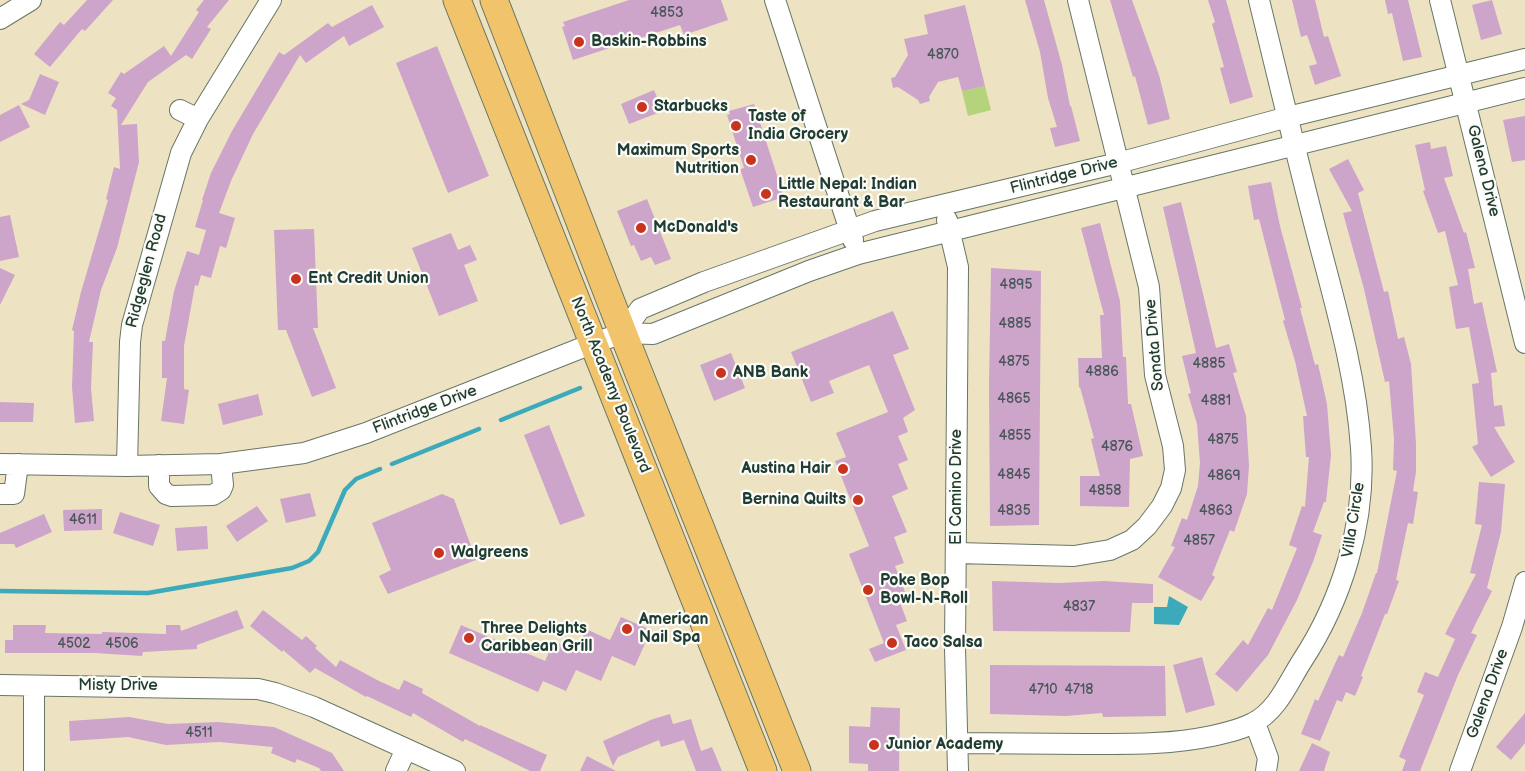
<!DOCTYPE html>
<html>
<head>
<meta charset="utf-8">
<style>
	body { margin:0 }
	canvas { display:block; background:#ede2c2 }
</style>
</head>
<body>
<canvas width="1525" height="771"></canvas>
<script>
const ctx = document.querySelector('canvas').getContext('2d');
ctx.lineJoin = 'round';
function fill(path, color) { ctx.fillStyle = color; ctx.fill(path, 'evenodd'); }
function stroke(path, color, width, dash) { ctx.strokeStyle = color; ctx.lineWidth = width; ctx.lineCap = dash ? 'butt' : 'round'; ctx.setLineDash(dash || []); ctx.stroke(path); }
function label(font, color, halo, rows, align = 'center') {
  ctx.font = font + ' "Balsamiq Sans",sans-serif'; ctx.lineWidth = 4.5; ctx.setLineDash([]); ctx.textBaseline = 'middle'; ctx.strokeStyle = halo; ctx.fillStyle = color; for (const [text, x, y, turn = 0] of rows) {
    ctx.save(); ctx.translate(x, y); ctx.rotate((+turn || 0) * Math.PI / 180); ctx.textAlign = isNaN(turn) ? turn : align; if (halo) ctx.strokeText(text, 0, 0); ctx.fillText(text, 0, 0); ctx.restore();
  }
}
const green = new Path2D(`
	M985 86 991 110 968 116 962 91Z`);
const water = new Path2D(`
	M1169 596 1188 607 1179 625 1154 624V607H1167Z`);
const stream = new Path2D(`
	M501 420 580 388
	M392 464 479 429
	M0 591 148 593 292 568 309 561 318 552 345 490 356 479 380 469`);
const building = new Path2D(`
	M87 0H113L85 31 82 29 50 67 34 54 60 22 64 25Z
	M204 0H229L207 27 211 29 192 59 186 55 148 82 121 125 137 124 139 162 117 248 101 290 89 342H93L91 388 94 421 75 423 72 387 74 331 72 330 81 292 108 200 106 199 114 167 120 169 117 110 111 106 116 98 108 93 121 72 124 74 164 46 171 56 199 12 196 10Z
	M629 0H721L728 20 684 35 680 25 573 60 562 27 565 26 563 22Z
	M1025 0H1044L1062 65 1070 106H1071L1080 141 1055 147 1050 128 1057 127 1048 98 1040 52Z
	M1110 0H1132L1159 75 1170 119 1148 125 1135 76 1133 77Z
	M1208 0H1226L1253 97 1230 104 1220 68 1224 67 1212 24 1215 22Z
	M1292 0H1315L1324 37 1328 36 1341 76 1315 85 1309 66 1317 64 1307 35 1301 37Z
	M1385 0H1408L1422 57 1403 61 1392 13 1388 14Z
	M1492 0 1502 34 1481 40 1472 5Z
	M372 5 384 27 349 46 344 36 306 63 300 55 253 134 231 181 219 213 235 218 226 248 220 246 211 278 201 275 198 286 195 285 184 346V389L189 390 184 424 161 421 167 378H162V341H165L174 291 187 251 199 255 206 230 195 227 203 200H202L211 173 232 131 279 52 284 55 328 23 332 27Z
	M965 5 985 86 962 91 958 77 938 82 929 97 930 101 920 104 918 100 898 87 893 88 891 78 895 77 908 55 904 39 928 34 924 15Z
	M437 46 489 176 448 193 396 63Z
	M40 74 59 82 45 115 21 104 29 100Z
	M654 90 663 111 629 124 621 104Z
	M754 104 784 197 753 207 740 169 744 168 727 115 730 114 729 111Z
	M19 105 30 127 0 142V115Z
	M1525 116V160L1512 162 1503 120Z
	M1430 142 1431 149 1446 146 1453 176 1444 178 1464 233 1466 232 1475 268 1468 269 1474 304 1482 302 1497 372 1491 373 1494 406 1502 405 1505 426 1494 427 1515 462 1491 477 1472 447 1478 444 1472 384 1479 383 1469 327 1456 329 1449 287 1458 285 1445 231 1438 233 1423 191 1425 190 1415 145Z
	M1348 159 1364 190 1358 193 1384 292 1388 291 1398 339 1404 337 1411 364 1416 444V472L1413 491 1418 492 1413 524 1408 523 1396 580 1399 581 1387 614H1385L1361 676 1363 677 1355 696 1346 692 1342 702 1337 700 1320 741 1301 734 1315 699 1318 701 1339 655 1343 657 1362 613 1376 573H1377L1397 471 1393 470 1394 439 1389 381 1385 382 1364 289 1343 213 1352 211 1329 169Z
	M1271 182 1280 226 1302 308H1300L1315 365 1318 364 1327 404 1331 455 1326 502H1324L1313 532 1322 535 1313 562 1297 600 1268 655 1237 692 1215 674 1243 640 1248 645 1268 608 1272 610 1297 548 1289 545 1302 506 1305 507 1309 457H1306L1303 416H1307L1295 361 1283 321 1285 320 1259 219 1254 220 1248 186Z
	M647 199 671 259 655 265 651 257 641 261 634 245 631 246 617 211Z
	M1181 202 1216 348 1229 344 1237 372 1233 373 1246 416 1249 466 1247 494 1234 532 1230 530 1212 575 1215 577 1201 601 1158 577 1175 547 1171 546 1182 518 1187 520 1198 486 1200 463 1197 424 1188 394 1191 393 1182 356 1196 353 1163 207Z
	M10 215 19 257 0 261V217Z
	M1100 223 1120 301 1123 357H1126L1128 404H1131L1143 456 1130 459 1129 507 1080 506V476H1100L1091 439 1094 438 1080 387 1079 388 1078 358H1102L1100 315H1104L1081 228Z
	M314 229 318 328H313L336 388 312 397 286 330H278L274 230Z
	M451 233 458 250 470 245 477 260 464 265 478 301 439 316 412 248Z
	M0 268 15 275 0 305Z
	M991 268 1041 271 1039 525 990 526 989 385Z
	M893 311 909 349 893 355 915 410 903 418 908 432 898 436 908 460 898 464 908 489 892 496 907 532 894 537 904 563 895 566 905 592 897 595 907 621 896 625 906 650 875 662 869 649 884 643 849 554 869 546 835 461 846 457 836 433 888 412 869 365 829 381 834 393 811 402 791 352Z
	M731 353 745 388 714 401 700 365Z
	M258 394 263 415 223 425 218 404Z
	M0 402 34 403 33 422H0Z
	M549 425 585 516 560 525 524 435Z
	M1479 482 1505 484 1501 532 1487 588 1492 591 1471 633 1477 635 1458 675 1420 771H1402L1406 760 1399 757 1424 695 1417 692 1425 672 1438 677 1455 639 1445 634 1476 574 1470 573 1482 525 1475 524Z
	M310 493 316 516 286 523 280 499Z
	M442 494 454 499 476 560 388 594 379 576 391 570 372 523Z
	M257 506 268 521 237 542 226 526Z
	M102 509V530L64 531 63 510Z
	M120 512 160 525 153 546 113 533Z
	M44 514 52 532 16 548 14 544H0V533Z
	M207 526 208 549 177 551 175 528Z
	M992 581 1059 583 1104 581 1153 584V603H1132L1130 632 993 631Z
	M237 610 244 628 197 645V649L143 652 142 656 95 653H5V640H13V625H46L45 633 102 634V632L166 634V625H180L181 631Z
	M263 610 302 640 306 636 317 646 315 648 336 667 340 660 379 681 399 690 404 680 423 689 422 693 480 726V725L547 755 540 771H530L465 739 463 742 413 713 411 717 367 696 366 697 315 668 310 673 283 650 282 652 250 626Z
	M621 617 651 630 635 666 612 656 601 681 576 670 566 691 543 681 538 692 449 653 461 625 545 661 554 641 576 651 586 629 610 640Z
	M1202 657 1215 705 1186 713 1173 665Z
	M990 665 1165 666 1166 716 1103 717 1102 713 1066 716 990 714Z
	M871 707 900 708 899 771H868V764L849 763V726L870 727Z
	M1525 713V743L1511 760 1496 747Z
	M670 714 673 724 691 719 701 751 712 747 722 771H696L684 740 661 747 659 740 618 757 613 766 603 741 653 719Z
	M129 717 168 724 218 722 274 727 332 753 344 771H321L319 768 297 759 295 763 271 753 273 747 219 742 166 745 128 737 70 741 69 721Z
	M1312 743 1330 752 1324 771H1299Z
	M587 756 616 771H580Z`);
const minor = new Path2D(`
	M775 0 853 240
	M1440 0 1525 343
	M0 19 31 0
	M180 110 198 119
	M947 220 958 267 955 648 958 771
	M623 333 640 309 704 282 875 221 1118 163 1288 117 1525 59
	M0 464 127 466 221 464 304 453 366 433 594 343 623 333 653 334 809 271 858 254 1525 88
	M159 465V486L166 494 172 496 213 495 221 490 223 485 221 464
	M127 466 130 342 132 325 181 153 198 119 271 0
	M0 494H14L18 464
	M957 553 1074 556 1110 550 1132 540 1147 526 1162 506 1171 488 1175 470 1173 446 1155 375 1149 287 1078 0
	M0 685 258 689 275 693 314 707 455 771
	M1255 723 1268 758 1266 771
	M956 743C999 743 1042 744 1085 744 1130 744 1168 745 1212 736 1226 733 1240 730 1253 723 1277 711 1288 683 1302 661 1342 600 1366 522 1361 448 1356 372 1333 297 1314 223 1295 149 1277 74 1259 0
	M34 771V686
	M396 771 406 749
	M1460 771 1512 627 1525 582`);
const highway = new Path2D(`
	M457 0 763 771
	M494 0 623 333 797 771`);
const markers = [
	[579,42,6,"#c8321e"],
	[642,107,6,"#c8321e"],
	[736,126,6,"#c8321e"],
	[751,160,6,"#c8321e"],
	[766,194,6,"#c8321e"],
	[641,228,6,"#c8321e"],
	[296,279,6,"#c8321e"],
	[721,373,6,"#c8321e"],
	[843,469,6,"#c8321e"],
	[858,500,6,"#c8321e"],
	[439,553,6,"#c8321e"],
	[868,590,6,"#c8321e"],
	[627,629,6,"#c8321e"],
	[469,638,6,"#c8321e"],
	[892,643,6,"#c8321e"],
	[874,745,6,"#c8321e"]
];
const numberNames = [
	["4853",667,13],
	["4870",943,55],
	["4895",1016,285],
	["4885",1015,324],
	["4875",1014,362],
	["4885",1209,364],
	["4886",1102,372],
	["4865",1014,399],
	["4881",1216,401],
	["4855",1015,436],
	["4875",1223,440],
	["4876",1117,447],
	["4845",1014,475],
	["4869",1224,476],
	["4858",1105,491],
	["4835",1014,511],
	["4863",1216,511],
	["4611",83,520],
	["4857",1199,541],
	["4837",1079,607],
	["4502",74,644],
	["4506",122,644],
	["4710",1043,690],
	["4718",1079,690],
	["4511",199,733]
];
const poiNames = [
	["Baskin-Robbins",591,42],
	["Starbucks",654,107],
	["Taste of",748,117],
	["India Grocery",748,135],
	["Maximum Sports",739,151,"right"],
	["Nutrition",739,169,"right"],
	["Little Nepal: Indian",778,185],
	["Restaurant & Bar",778,203],
	["McDonald's",653,228],
	["Ent Credit Union",308,279],
	["ANB Bank",733,373],
	["Austina Hair",831,469,"right"],
	["Bernina Quilts",846,500,"right"],
	["Walgreens",451,553],
	["Poke Bop",880,581],
	["Bowl-N-Roll",880,599],
	["American",639,620],
	["Nail Spa",639,638],
	["Three Delights",481,629],
	["Caribbean Grill",481,647],
	["Taco Salsa",904,643],
	["Junior Academy",886,745]
];
const streetNames = [
	["Galena Drive",1483,171,76],
	["Flintridge Drive",1064,176,-14],
	["Ridgeglen Road",147,271,-75],
	["Sonata Drive",1155,345,-95],
	["North Academy Boulevard",610,385,68],
	["Flintridge Drive",425,410,-21],
	["El Camino Drive",957,487,-90],
	["Villa Circle",1354,520,-81],
	["Misty Drive",118,686],
	["Galena Drive",1488,694,-70]
];
fill(green, '#b5d37a');
fill(water, '#3caabb');
stroke(stream, '#3caabb', 4.5);
fill(building, '#cda5ca');
stroke(minor, '#677766', 22);
stroke(highway, '#677766', 29);
stroke(minor, '#fff', 20);
stroke(highway, '#f1c36a', 27);
for (const [x, y, r, color] of markers) { const dot = new Path2D(); dot.arc(x, y, r, 0, 2 * Math.PI); ctx.fillStyle = color; ctx.fill(dot); stroke(dot, '#fdfcf7', 2); }
label('14px', '#4a575a', null, numberNames);
label('bold 16px', '#1f3d34', '#fdfcf7', poiNames, 'left');
label('16px', '#1f3d34', '#fdfcf7', streetNames);
</script>
</body>
</html>
